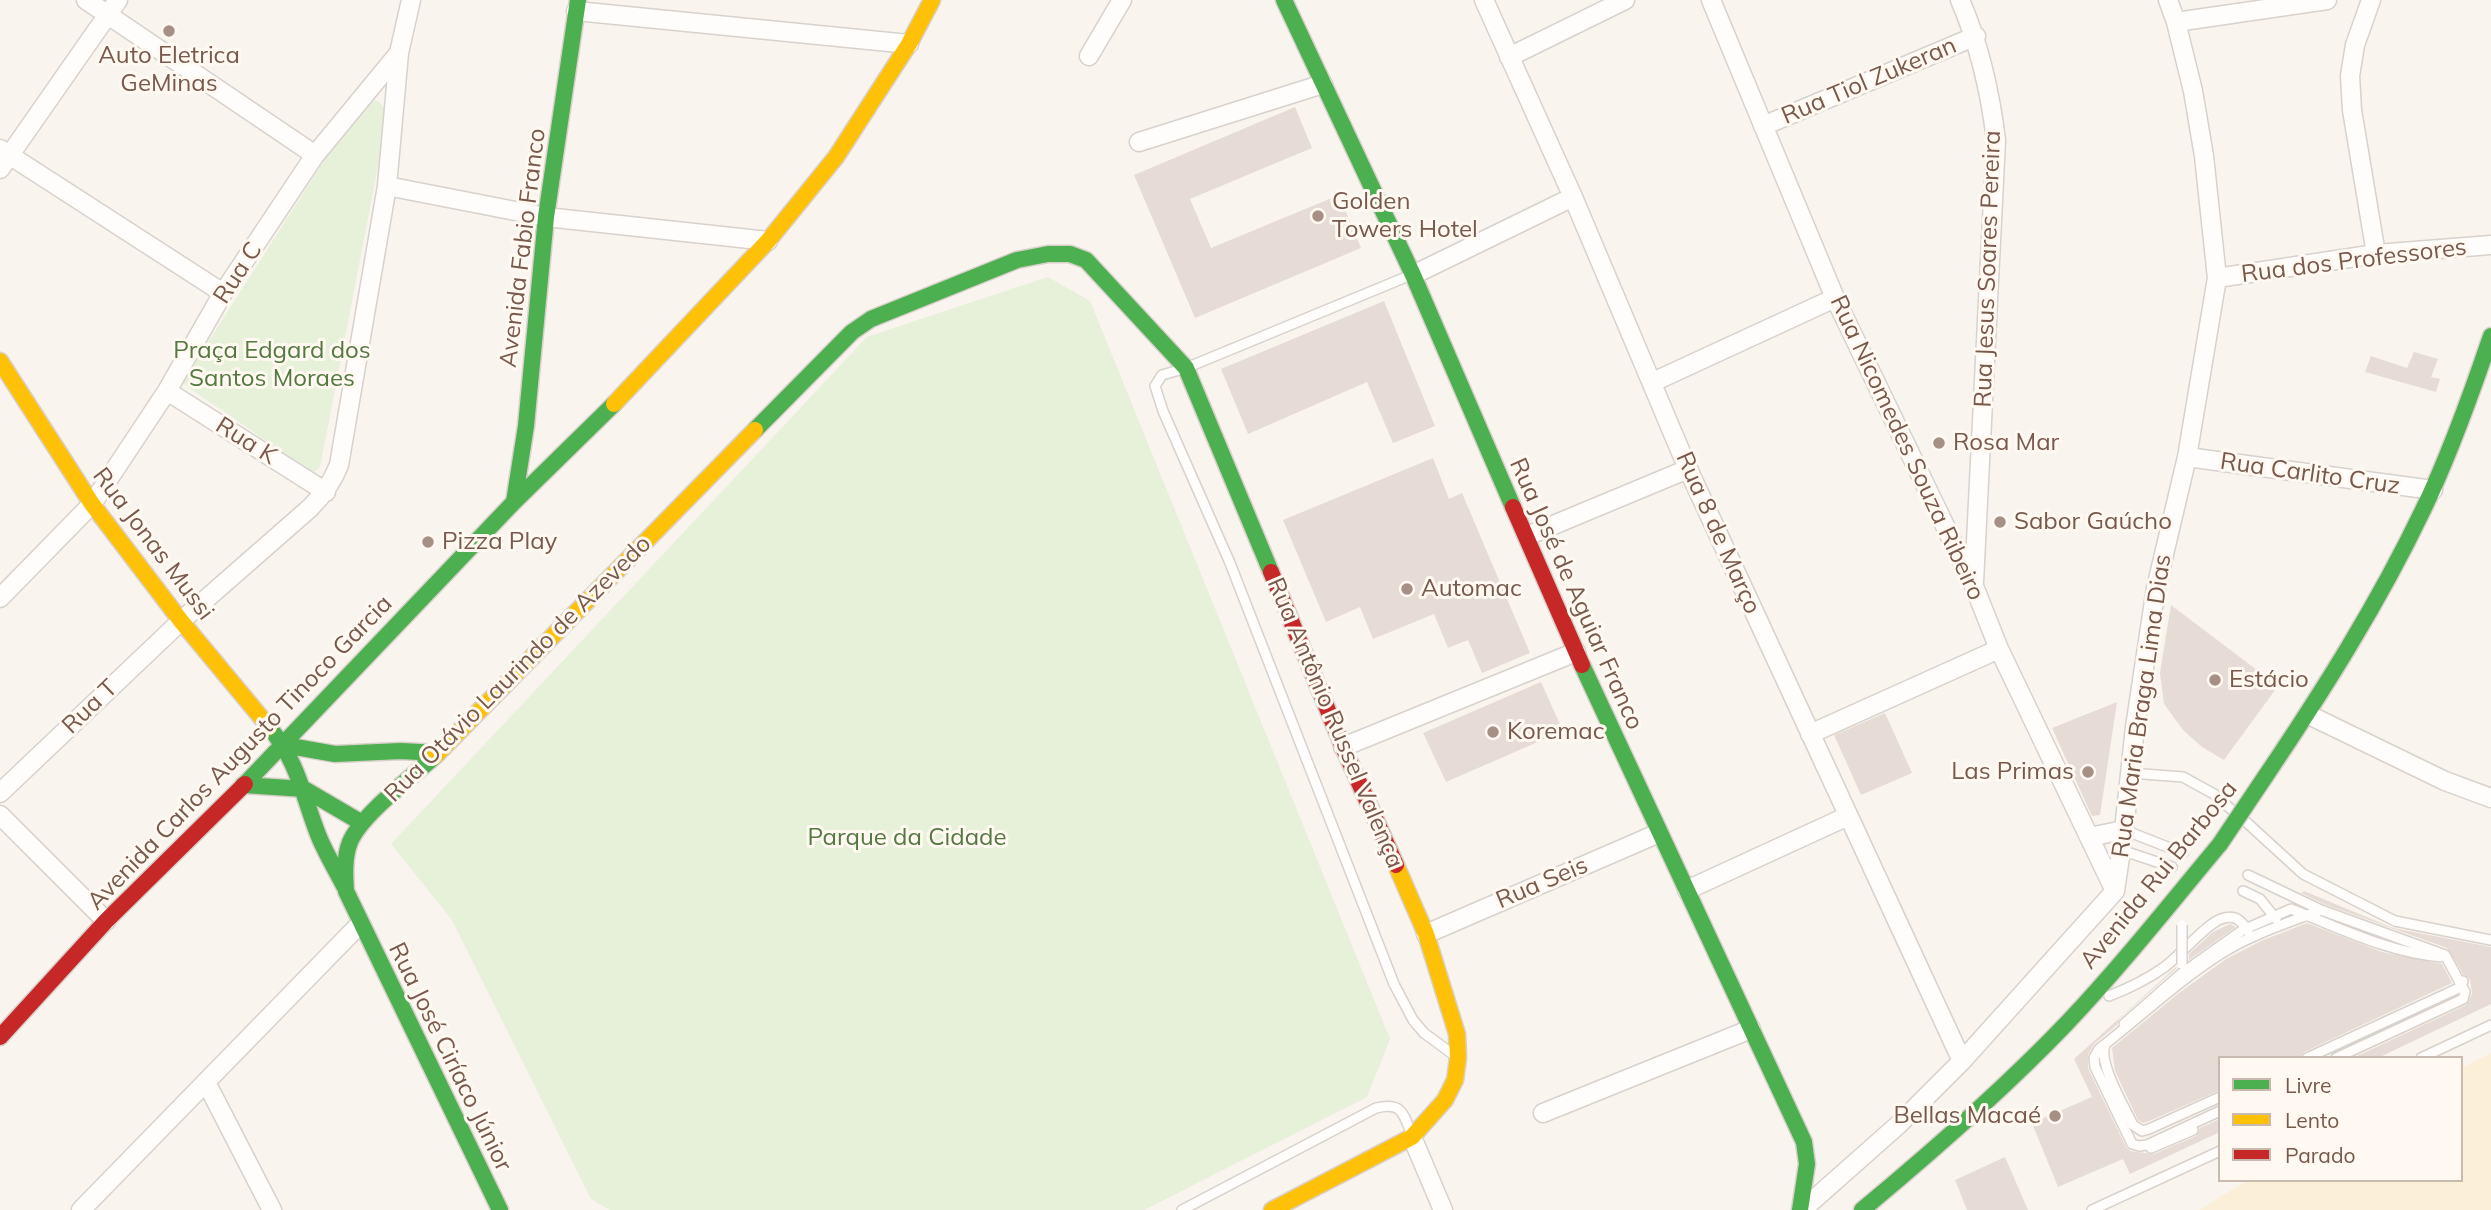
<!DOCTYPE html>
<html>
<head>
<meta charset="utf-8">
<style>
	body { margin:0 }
	#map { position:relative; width:2491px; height:1210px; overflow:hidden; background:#f9f4ee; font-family:Mulish,sans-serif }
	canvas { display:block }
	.legend { position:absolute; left:2218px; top:1056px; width:245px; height:126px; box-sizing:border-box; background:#fff9f1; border:2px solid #c9b9af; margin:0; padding:9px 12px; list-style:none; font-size:21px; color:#79594c }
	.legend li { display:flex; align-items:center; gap:14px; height:35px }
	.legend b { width:35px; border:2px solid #c9b9af }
</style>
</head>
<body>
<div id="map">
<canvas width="2491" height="1210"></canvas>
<ul class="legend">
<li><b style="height:9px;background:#4caf50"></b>Livre</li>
<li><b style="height:9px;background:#ffc107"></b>Lento</li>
<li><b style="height:9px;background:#c62828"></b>Parado</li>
</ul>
</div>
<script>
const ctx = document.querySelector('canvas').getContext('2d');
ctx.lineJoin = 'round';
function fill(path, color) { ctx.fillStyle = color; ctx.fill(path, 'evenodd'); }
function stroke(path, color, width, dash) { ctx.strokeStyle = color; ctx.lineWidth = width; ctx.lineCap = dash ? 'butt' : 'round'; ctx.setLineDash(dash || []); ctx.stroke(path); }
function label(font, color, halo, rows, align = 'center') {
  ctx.font = font + ' Mulish,sans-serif'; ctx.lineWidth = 6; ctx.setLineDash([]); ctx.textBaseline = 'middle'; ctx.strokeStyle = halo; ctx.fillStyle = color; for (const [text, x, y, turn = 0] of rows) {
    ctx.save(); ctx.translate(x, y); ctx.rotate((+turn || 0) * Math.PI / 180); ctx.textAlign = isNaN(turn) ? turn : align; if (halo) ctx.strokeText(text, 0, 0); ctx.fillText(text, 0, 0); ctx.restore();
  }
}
const green = new Path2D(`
	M376 100C383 104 387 112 387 120L320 467 314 472 309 470 182 383 355 112 366 102Z
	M1048 277 1090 301 1390 1039 1367 1097 1144 1210H610L591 1199 452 920 391 844 867 337Z`);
const sand = new Path2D(`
	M2491 1053V1210H2199L2248 1180H2461V1068Z`);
const building = new Path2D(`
	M1295 107 1312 148 1190 199 1211 248 1339 195 1361 248 1195 318 1134 175Z
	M1384 301 1435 426 1393 443 1367 382 1248 434 1221 369Z
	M2414 352 2438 359 2431 377 2440 379 2436 392 2365 372 2371 356 2407 368Z
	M1433 458 1449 499 1462 493 1530 653 1482 673 1468 640 1448 648 1434 614 1373 639 1360 607 1326 622 1283 520Z
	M2171 605 2278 686 2224 760 2202 747 2183 730 2164 704 2160 673Z
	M1541 682 1563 731 1446 782 1423 733Z
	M2117 702 2100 815 2092 816 2052 728Z
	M1885 713 1912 773 1861 795 1834 735Z
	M2304 891 2393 928 2491 947V1004L2378 1058H2353L2466 1005 2472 994 2470 979 2463 974 2447 948 2324 904 2301 893Z
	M2307 923 2382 952 2442 964 2452 983 2304 1052 2300 1058H2220V1090L2147 1122 2143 1123 2138 1120 2115 1071 2112 1048 2179 993 2226 959 2261 941Z
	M2230 924 2236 927 2189 960V954L2213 932Z
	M2176 967 2177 968 2119 1019 2117 1025 2094 1044 2088 1055V1068L2126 1147 2130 1151 2154 1154 2196 1136 2200 1128 2220 1119V1132L2130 1174 2123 1159 2058 1187 2032 1123 2092 1097 2074 1059Z
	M2005 1157 2028 1210H1967L1955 1180Z`);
const lane = new Path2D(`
	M1411 275 1186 368 1162 375 1155 386 1163 411 1230 563 1394 984 1413 1020 1424 1033 1454 1055
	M2130 773 2183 777 2214 794 2233 811
	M2244 820 2303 874 2395 921 2491 940
	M2124 830 2183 853
	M2121 850 2172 867
	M2248 875 2321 910
	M2243 891 2260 899 2276 919
	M2109 996C2127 989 2146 980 2163 968 2178 958 2207 923 2221 919 2235 914 2241 920 2248 931
	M2124 1024 2181 974 2243 930 2291 909C2340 928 2389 953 2442 957
	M2105 1045C2098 1063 2124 1106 2133 1125L2142 1131 2149 1129 2220 1097
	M2307 1058 2461 987 2463 981
	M2421 1058 2491 1025
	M2220 1111 2147 1145 2139 1146 2132 1144 2095 1067 2094 1058 2099 1049C2140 1017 2178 981 2222 953 2252 934 2288 923 2321 910L2445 955 2465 992 2463 999 2336 1058
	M2151 1148 2193 1130
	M1182 1210 1376 1108C1401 1102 1403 1112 1411 1133
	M2092 1210 2220 1151`);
const street = new Path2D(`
	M86 0 315 155
	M1484 0 1573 197 1688 469 1962 1061
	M1711 0 1835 298 1974 586 1999 649 2115 891
	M1960 0C1980 46 1990 91 1996 140L1974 582
	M2371 0 2355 45 2350 76 2352 110 2376 254
	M576 11 909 44
	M2176 22 2327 0
	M1089 56 1122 0
	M1509 57 1625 0
	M1763 126 1976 36
	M1139 142 1323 84
	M0 149 223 293
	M0 169 118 0
	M387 186 546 217 768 241
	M1413 275 1573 197
	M2217 278 2376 254 2491 245
	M1653 382 1835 298
	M167 391 326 492
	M2187 457 2433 490
	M1527 536 1688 469
	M0 598 92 504 167 391 223 293 315 155 399 53
	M2309 715 2445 781 2491 798
	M1810 734 1999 649
	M1343 747 1576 652
	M0 793 181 621 310 508C323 495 332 483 339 465L387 186 399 53 411 0
	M0 815 106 921
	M2089 837 2124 830
	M1687 890 1848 816
	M1426 934 1659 833
	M206 1082 272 1210
	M1543 1113 1751 1029
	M1412 1137 1443 1210
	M81 1210 360 924
	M1802 1210 1898 1125 1962 1061 2115 891 2124 830 2135 727 2156 588 2187 457 2217 278 2204 156 2193 91 2176 22 2168 0`);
const fast = new Path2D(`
	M1284 0 1413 275 1513 507
	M755 430 852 332 871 319 1017 260 1048 254H1070L1086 260 1186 368 1271 572
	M514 502 526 426 546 217 578 0
	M1582 665 1804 1142 1807 1164 1800 1210
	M269 727C299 763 303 797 319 837 326 854 336 870 344 886
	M284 745 335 754 401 751 438 753
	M434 757C411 778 362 814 350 842 344 857 345 875 346 891L500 1210
	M2265 777C2323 691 2378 604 2423 510 2450 454 2471 395 2491 336
	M245 784 514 502 614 404
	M243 785 304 789 362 823
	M1862 1210C1933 1151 2003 1090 2067 1023 2121 966 2170 904 2220 844`);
const slow = new Path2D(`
	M0 361 92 504 181 621 269 727
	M614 404 768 241 836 157 909 44 932 0
	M434 757 755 430
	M1272 1210 1412 1137 1445 1100 1455 1080 1458 1058 1457 1034 1426 934 1396 865`);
const jam = new Path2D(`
	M1513 507 1582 665
	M1271 572 1343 747 1396 865
	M0 1037 106 921 245 784`);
const laneBridge = new Path2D(`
	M2182 964V925`);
const fastBridge = new Path2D(`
	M2220 844 2265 777`);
const markers = [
	[169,31,7,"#a68f85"],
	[1318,216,7,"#a68f85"],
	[1939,443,7,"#a68f85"],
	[2000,522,7,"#a68f85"],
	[428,542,7,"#a68f85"],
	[1407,589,7,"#a68f85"],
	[2215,680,7,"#a68f85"],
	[1493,732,7,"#a68f85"],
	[2088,772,7,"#a68f85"],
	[2055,1116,7,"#a68f85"]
];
const poiNames = [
	["Auto Eletrica",169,56,"center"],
	["GeMinas",169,84,"center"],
	["Golden",1332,202],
	["Towers Hotel",1332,230],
	["Rosa Mar",1953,443],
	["Sabor Gaúcho",2014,522],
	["Pizza Play",442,542],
	["Automac",1421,589],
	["Estácio",2229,680],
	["Koremac",1507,732],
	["Las Primas",2074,772,"right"],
	["Bellas Macaé",2041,1116,"right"]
];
const streetNames = [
	["Rua Tiol Zukeran",1869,81,-23],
	["Avenida Fabio Franco",523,248,-83],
	["Rua dos Professores",2354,261,-7],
	["Rua Jesus Soares Pereira",1988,269,-88],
	["Rua C",238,273,-57],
	["Rua K",246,441,32],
	["Rua Nicomedes Souza Ribeiro",1907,448,65],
	["Rua Carlito Cruz",2310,474,8],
	["Rua 8 de Março",1718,533,66],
	["Rua Jonas Mussi",153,544,53],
	["Rua José de Aguiar Franco",1576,594,66],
	["Rua Otávio Laurindo de Azevedo",518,669,-45],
	["Rua Maria Braga Lima Dias",2142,706,-82],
	["Rua T",90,707,-44],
	["Rua Antônio Russel Valença",1335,723,67],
	["Avenida Carlos Augusto Tinoco Garcia",240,753,-46],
	["Avenida Rui Barbosa",2159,875,-51],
	["Rua Seis",1542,883,-23],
	["Rua José Ciríaco Júnior",450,1057,64]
];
const parkNames = [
	["Praça Edgard dos",272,351],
	["Santos Moraes",272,379],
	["Parque da Cidade",907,838]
];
fill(green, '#e7f0d9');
fill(sand, '#fbf0d7');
fill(building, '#e6dcd5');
stroke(lane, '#d8d1cc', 12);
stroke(street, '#d8d1cc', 21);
stroke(fast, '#d9d0ca', 19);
stroke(slow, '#d9d0ca', 19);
stroke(jam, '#d9d0ca', 19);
stroke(lane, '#fefdfc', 9);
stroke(street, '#fefdfc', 18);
stroke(fast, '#4caf50', 16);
stroke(slow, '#ffc107', 16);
stroke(jam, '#c62828', 16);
stroke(laneBridge, '#d8d1cc', 12, []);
stroke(fastBridge, '#dad0cb', 19, []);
stroke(laneBridge, '#fefdfc', 9);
stroke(fastBridge, '#4caf50', 16);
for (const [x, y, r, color] of markers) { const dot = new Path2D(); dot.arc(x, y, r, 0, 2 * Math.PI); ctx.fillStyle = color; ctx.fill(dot); stroke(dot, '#fff9f1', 2.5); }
label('24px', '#79594c', '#fff9f1', poiNames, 'left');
label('24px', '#79594c', '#fff9f1', streetNames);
label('24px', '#547941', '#fff9f1', parkNames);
</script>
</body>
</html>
